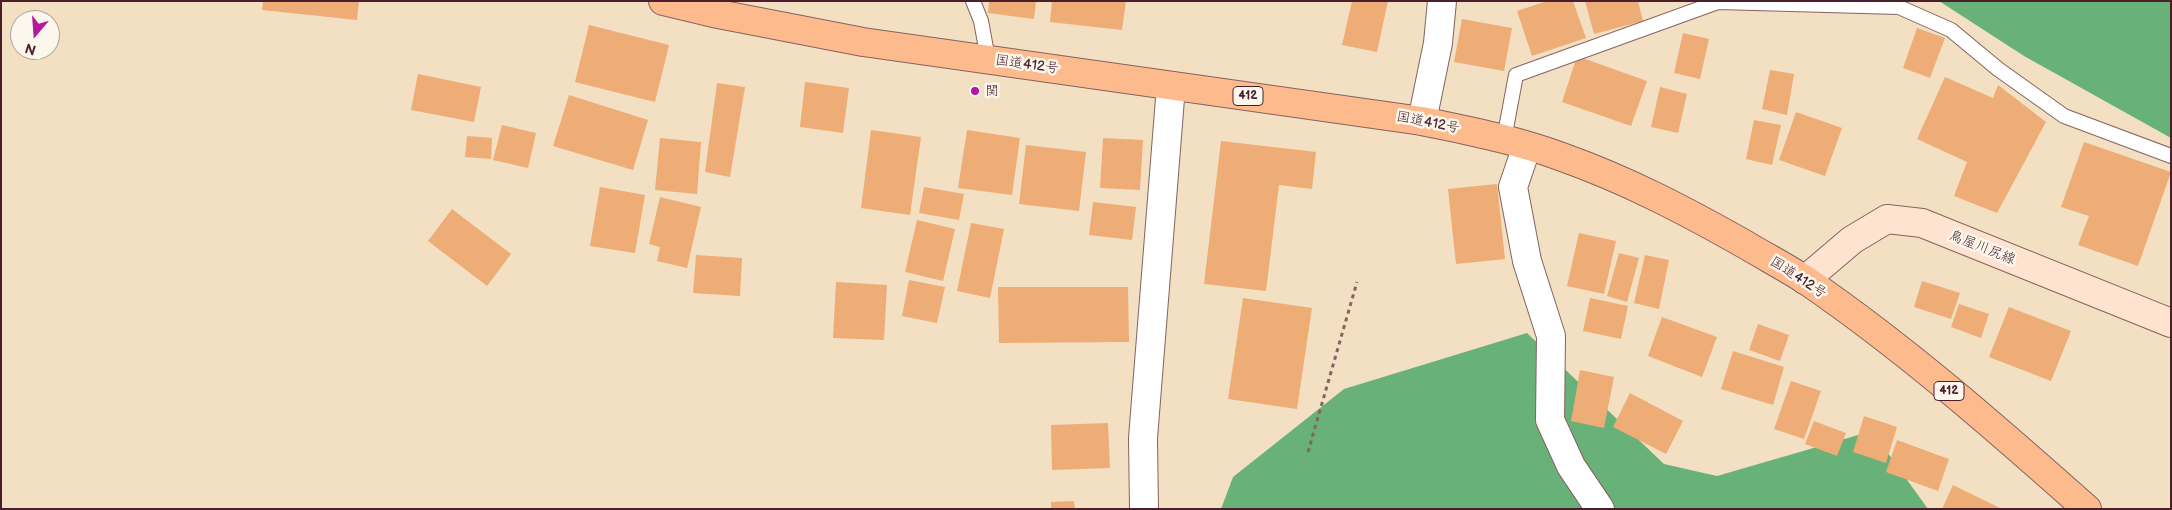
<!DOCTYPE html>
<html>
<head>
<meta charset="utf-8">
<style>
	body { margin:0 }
	#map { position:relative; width:2172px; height:510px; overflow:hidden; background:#f3e0c3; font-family:"Balsamiq Sans",sans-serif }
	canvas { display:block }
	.frame { position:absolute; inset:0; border:2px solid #4a1f2b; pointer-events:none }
	.north { position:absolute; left:10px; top:10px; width:50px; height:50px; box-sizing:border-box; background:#fbf7ec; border:1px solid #b4a19f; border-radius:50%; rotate:198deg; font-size:14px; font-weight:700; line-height:20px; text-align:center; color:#4a1f2b }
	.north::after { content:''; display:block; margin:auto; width:18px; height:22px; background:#b5179e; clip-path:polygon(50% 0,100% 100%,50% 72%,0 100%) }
</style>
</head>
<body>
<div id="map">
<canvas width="2172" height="510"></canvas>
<div class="frame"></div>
<div class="north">N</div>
</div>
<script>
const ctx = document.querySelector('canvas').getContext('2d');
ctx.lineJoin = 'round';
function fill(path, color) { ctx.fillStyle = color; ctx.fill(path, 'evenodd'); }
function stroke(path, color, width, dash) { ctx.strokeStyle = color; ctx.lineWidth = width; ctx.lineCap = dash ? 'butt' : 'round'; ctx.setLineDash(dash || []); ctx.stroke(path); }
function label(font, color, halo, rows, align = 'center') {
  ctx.font = font + ' "Balsamiq Sans","Klee One",sans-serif'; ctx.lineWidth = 5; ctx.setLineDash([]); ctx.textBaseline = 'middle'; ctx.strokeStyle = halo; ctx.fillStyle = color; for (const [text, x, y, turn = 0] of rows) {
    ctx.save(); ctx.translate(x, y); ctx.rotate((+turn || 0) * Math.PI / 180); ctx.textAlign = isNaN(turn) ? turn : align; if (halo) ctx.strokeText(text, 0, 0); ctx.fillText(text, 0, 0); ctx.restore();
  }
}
const forest = new Path2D(`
	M1939 1H2171V138L2024 56Z
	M1527 333 1664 464 1717 476 1872 431 1928 509H1221L1233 477 1344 389Z`);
const building = new Path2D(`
	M263 1H359L357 20 262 10Z
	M989 1H1036L1034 19 988 13Z
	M1052 1H1126L1122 30 1050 22Z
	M1352 1H1388L1377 52 1342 45Z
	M1547 1H1573L1586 38 1532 56 1517 11Z
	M1585 1H1638L1643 21 1594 34Z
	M1462 19 1512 28 1504 71 1454 62Z
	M589 25 669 45 655 102 575 82Z
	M1917 28 1945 38 1930 78 1903 68Z
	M1683 33 1709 39 1700 79 1674 73Z
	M1577 56 1647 81 1631 126 1562 102Z
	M1770 70 1794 74 1787 115 1762 109Z
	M418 74 481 87 474 122 411 110Z
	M1945 77 1993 98 1998 85 2046 122 1997 213 1954 196 1967 162 1917 139Z
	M805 82 849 88 843 133 800 127Z
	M717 83 745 87 730 177 705 172Z
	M1660 87 1687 94 1678 133 1651 127Z
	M569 95 648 120 633 170 553 146Z
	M1796 112 1842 128 1825 176 1779 160Z
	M1754 120 1781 125 1772 165 1746 159Z
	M502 125 536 133 528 168 493 160Z
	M871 130 921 137 910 215 861 208Z
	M967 130 1020 138 1012 195 958 188Z
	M467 136 492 138 491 159 465 157Z
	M660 138 701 142 697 194 655 190Z
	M1103 138 1143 140 1140 190 1100 188Z
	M1221 141 1316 152 1312 189 1279 185 1266 291 1204 284Z
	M2084 142 2171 172 2138 266 2078 245 2089 216 2061 207Z
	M1026 145 1086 152 1079 211 1019 204Z
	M1497 184 1505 259 1456 264 1448 189Z
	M600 187 645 195 635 253 590 246Z
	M924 187 964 194 959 220 919 213Z
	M660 197 701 207 687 268 657 261 660 247 649 244Z
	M1093 202 1136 207 1132 240 1089 235Z
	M452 209 511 254 487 286 428 241Z
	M917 220 955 229 943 281 905 272Z
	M971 223 1004 229 990 298 957 291Z
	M1579 233 1616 241 1604 294 1567 286Z
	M1619 253 1639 258 1627 302 1607 296Z
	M696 255 742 258 740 296 693 293Z
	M1645 255 1669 260 1659 309 1634 303Z
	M909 280 945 287 937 323 902 316Z
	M1922 281 1960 293 1951 319 1914 307Z
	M836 282 887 285 884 340 833 338Z
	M998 287H1128L1129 342 999 343Z
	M1243 298 1312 308 1297 409 1228 399Z
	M1590 298 1628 306 1621 339 1583 331Z
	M1959 304 1989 314 1981 338 1951 327Z
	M2009 307 2071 331 2051 381 1989 357Z
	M1662 317 1717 337 1702 377 1648 356Z
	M1758 324 1789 335 1780 361 1749 350Z
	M1733 351 1784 367 1773 405 1721 389Z
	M1580 370 1614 377 1604 428 1571 421Z
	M1791 381 1821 391 1804 439 1774 429Z
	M1630 393 1683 421 1666 454 1613 427Z
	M1864 416 1897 427 1886 463 1853 452Z
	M1814 421 1846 433 1837 456 1805 444Z
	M1108 423 1110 468 1052 470 1051 425Z
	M1897 440 1949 459 1938 491 1886 472Z
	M1953 485 2002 509H1942Z
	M1074 501 1075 509H1051V502Z`);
const path = new Path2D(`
	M1308 452 1357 282`);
const lane = new Path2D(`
	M973 1 981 21 988 59
	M1504 139 1516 75 1718 2 1899 7 1951 30 1998 69 2064 116 2171 156`);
const street = new Path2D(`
	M1422 121 1438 43 1442 1
	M1527 146 1513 187 1527 261 1551 336 1550 420 1571 466 1600 509
	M1144 509 1143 438 1171 86`);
const secondary = new Path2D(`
	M1805 280 1852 240 1887 219 1922 223 2171 323`);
const highway = new Path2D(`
	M663 1 713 13 863 42 1422 121C1469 131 1517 140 1562 157 1627 180 1686 211 1746 245 1766 257 1787 268 1807 281 1906 349 1997 429 2087 509`);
const markers = [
	[975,91,5,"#b5179e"]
];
const shields = [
	[1248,96,30],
	[1949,391,30]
];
const shieldNames = [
	["412",1248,96],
	["412",1949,391]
];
const streetNames = [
	["国道412号",1027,65,8],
	["国道412号",1428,123,11],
	["鳥屋川尻線",1982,248,22],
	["国道412号",1798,278,33]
];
const poiNames = [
	["関",985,91]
];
fill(forest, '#68b27a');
fill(building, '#eeac76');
stroke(lane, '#856360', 16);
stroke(street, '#856360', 30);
stroke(secondary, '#856360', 30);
stroke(highway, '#856360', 30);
stroke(path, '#856360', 3, [4, 4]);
stroke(lane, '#fff', 14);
stroke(street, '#fff', 28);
stroke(secondary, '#fee3d1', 28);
stroke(highway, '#fcba8d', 28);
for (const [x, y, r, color] of markers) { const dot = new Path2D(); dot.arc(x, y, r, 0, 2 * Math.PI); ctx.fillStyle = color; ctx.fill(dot); stroke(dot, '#fbf7ec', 2); }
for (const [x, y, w] of shields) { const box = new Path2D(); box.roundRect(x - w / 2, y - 9.5, w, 19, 4); ctx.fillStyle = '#fbf7ec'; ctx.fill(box); stroke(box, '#4a1f2b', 1); }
label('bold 12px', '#4a1f2b', null, shieldNames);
label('14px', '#4a1f2b', '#fbf7ec', streetNames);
label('14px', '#4a1f2b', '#fbf7ec', poiNames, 'left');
</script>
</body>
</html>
